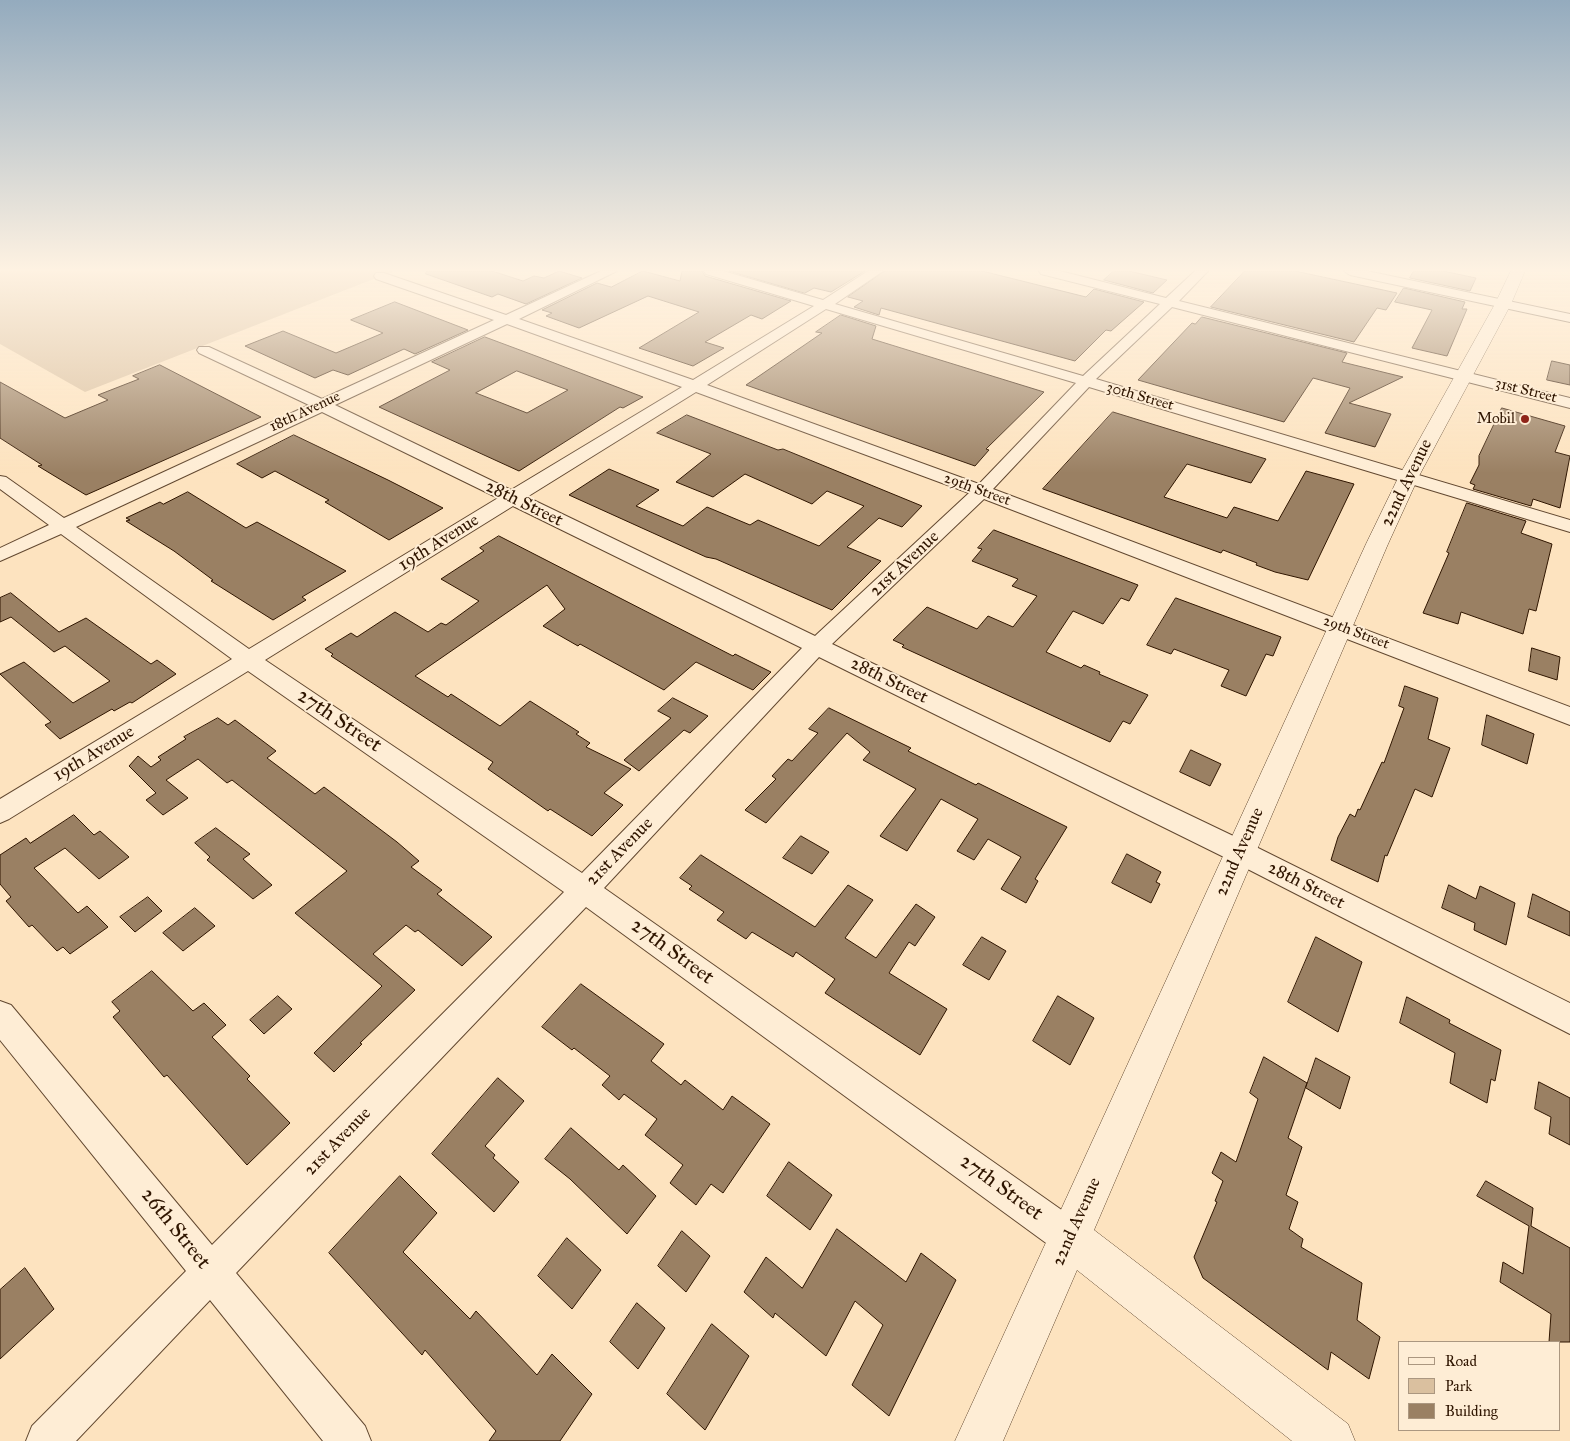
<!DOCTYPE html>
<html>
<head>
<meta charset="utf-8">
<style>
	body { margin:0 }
	#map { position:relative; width:1570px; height:1441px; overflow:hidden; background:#fde3bf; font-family:"IM FELL Great Primer",serif }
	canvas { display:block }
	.legend { position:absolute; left:1398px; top:1341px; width:162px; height:90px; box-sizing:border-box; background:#feedd5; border:1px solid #ab9780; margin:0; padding:6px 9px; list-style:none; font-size:15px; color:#2f1500 }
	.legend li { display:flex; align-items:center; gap:10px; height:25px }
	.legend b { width:25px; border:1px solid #ab9780 }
</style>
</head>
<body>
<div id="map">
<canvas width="1570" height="1441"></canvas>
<ul class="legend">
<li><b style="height:6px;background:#feedd5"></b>Road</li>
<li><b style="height:14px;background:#dac09f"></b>Park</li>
<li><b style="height:14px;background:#9a8063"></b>Building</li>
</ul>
</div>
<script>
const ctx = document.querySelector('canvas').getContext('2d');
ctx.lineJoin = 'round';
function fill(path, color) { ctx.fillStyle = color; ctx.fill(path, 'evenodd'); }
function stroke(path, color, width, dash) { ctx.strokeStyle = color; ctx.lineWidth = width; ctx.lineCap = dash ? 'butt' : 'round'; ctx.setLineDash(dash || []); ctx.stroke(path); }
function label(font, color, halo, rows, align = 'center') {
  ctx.font = font + ' "IM FELL Great Primer",serif'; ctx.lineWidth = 4; ctx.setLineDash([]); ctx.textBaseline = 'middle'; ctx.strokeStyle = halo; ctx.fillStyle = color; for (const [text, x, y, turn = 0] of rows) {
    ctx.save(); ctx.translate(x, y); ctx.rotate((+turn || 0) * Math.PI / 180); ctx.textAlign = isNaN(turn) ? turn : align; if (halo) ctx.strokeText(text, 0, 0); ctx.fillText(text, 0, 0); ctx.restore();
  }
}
const green = new Path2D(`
	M0 271H394L85 392 0 344Z`);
const building = new Path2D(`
	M427 271H492L523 281 534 276 544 278 559 271 582 278 526 304 498 294 492 297 426 274Z
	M643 271 680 281 682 271H702L705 276 791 301 762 319 751 315 705 342 724 348 693 366 639 348 699 312 648 296 579 328 546 316 552 313 542 310 597 283 611 287Z
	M729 271H865L831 292 814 288 805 293Z
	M885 271H982L1086 297 1094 289 1144 302 1111 331 1106 330 1075 361 881 308 879 315 854 307 863 301 848 297Z
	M1114 271H1129L1167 280 1153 293 1104 280Z
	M1245 271H1295L1397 293 1386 310 1377 308 1354 342 1211 307Z
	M1414 271H1443L1476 278 1470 291 1410 278Z
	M1404 288 1465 302 1462 309H1467L1447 356 1412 348 1432 310 1395 302Z
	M395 302 468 330 415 354 404 349 348 375 333 370 315 378 245 346 283 331 336 353 383 333 351 320Z
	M841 315 876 326 872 339 1044 392 986 449 989 450 975 466 746 385 822 333 816 332Z
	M1202 317 1347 353 1342 362 1403 377 1349 403 1391 414 1375 447 1325 433 1350 388 1313 378 1284 422 1138 380 1192 323 1195 324Z
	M485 337 536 356 643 397 623 408 620 407 519 471 379 407 450 370 432 362ZM517 371 568 390 527 413 476 393Z
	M1552 361 1570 365V385L1547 380Z
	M160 365 261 417 86 495 38 466 42 465 0 438V382L65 418 108 400 98 395 139 379 133 376Z
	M1502 408 1565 426 1555 452 1570 456 1560 508 1533 499 1531 506 1473 489 1475 485 1470 483 1479 465V456Z
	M1113 412 1266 459 1251 483 1187 464 1164 497 1227 518 1234 507 1278 521 1306 471 1354 484 1308 580 1275 572 1256 565 1257 563 1223 550 1221 553 1043 489Z
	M687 415 778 450 783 449 922 506 902 527 879 518 847 547 881 561 832 610 716 559 706 557 569 495 609 469 659 490 636 506 683 526 707 507 750 525 758 520 819 546 864 506 827 491 812 504 745 474 713 497 676 482 711 454 657 433Z
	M294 435 388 480 443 508 389 540 325 502 329 500 275 471 262 478 237 464Z
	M188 492 246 528 257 522 346 571 302 597 306 600 273 620 211 581 213 580 174 551 126 521 130 520 126 518 160 502 163 504Z
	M1467 503 1526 521 1521 533 1552 544 1536 611 1529 609 1523 634 1461 612 1458 624 1423 613 1449 553 1447 552Z
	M994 530 1138 585 1129 601 1121 598 1103 624 1073 611 1046 652 1081 668 1084 665 1100 672 1099 674 1148 695 1130 724 1123 721 1110 742 902 647 904 645 893 640 927 607 977 629 988 616 1013 627 1037 596 1012 586 1018 579 972 561 982 549 978 548Z
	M499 536 733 656 735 654 771 672 753 690 696 662 664 690 580 644 578 646 543 626 565 609 547 585 415 676 448 697 451 694 500 726 530 701 579 732 576 734 590 743 586 747 631 769 604 793 623 805 592 836 550 809 548 811 488 769 493 762 331 656 333 654 325 649 351 633 357 637 395 612 428 632 441 623 446 625 479 601 441 579 484 551 480 548Z
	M11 593 59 632 86 618 151 664 157 660 176 674 132 703 130 702 114 711 112 709 60 739 45 725 51 722 0 674 24 662 73 703 110 681 65 646 54 652 11 617 0 622V598Z
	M1176 598 1281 637 1273 656 1266 654 1246 696 1221 686 1229 670 1174 649 1171 654 1147 645Z
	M1532 648 1560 657 1557 680 1529 671Z
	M1405 686 1438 698 1428 739 1450 748 1432 797 1415 789 1387 856 1385 855 1378 882 1331 860 1338 837 1350 814 1355 817 1358 809 1360 810 1382 762 1384 763 1404 708 1399 706Z
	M673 698 708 716 690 733 684 730 639 771 624 760 671 718 658 711Z
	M829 708 911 748 908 751 976 785 978 783 1067 827 1035 879 1038 881 1026 903 1001 889 1021 857 988 839 974 860 957 851 978 819 941 799 907 851 880 836 916 789 863 760 870 752 847 733 766 823 745 810 776 779 772 776 788 759 792 761 818 733 809 729Z
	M1487 715 1534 734 1527 764 1482 745Z
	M218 718 228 725 235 720 276 751 267 758 315 794 324 787 397 842 419 861 411 867 442 890 437 894 492 937 462 966 418 930 415 932 406 925 373 954 415 990 360 1043 362 1044 334 1072 314 1053 382 986 295 913 347 871 232 780 227 783 198 759 166 780 188 798 163 815 146 800 156 793 129 766 138 756 151 767 161 760 158 757 186 739 184 737Z
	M1191 750 1221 764 1210 786 1180 772Z
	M74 815 94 835 100 831 129 857 99 879 65 848 34 868 78 913 87 906 108 927 70 954 63 947 57 951 32 925 29 927 6 901 11 897 0 884V855L26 838 30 843Z
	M216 828 250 854 243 859 272 885 253 899 207 860 210 857 195 843Z
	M801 836 829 852 812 874 783 858Z
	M1127 854 1161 872 1156 882 1160 884 1151 903 1112 883Z
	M701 855 815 927 848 885 873 900 845 938 876 958 916 904 935 917 915 946 909 942 889 973 947 1009 920 1055 825 993 835 979 796 952 793 957 752 932 746 939 717 920 724 912 689 889 692 886 680 878Z
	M1449 885 1476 899 1480 886 1515 903 1506 945 1474 930 1475 923 1442 908Z
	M1533 894 1570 912V936L1528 917Z
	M148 897 162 911 135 932 120 917Z
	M195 908 215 926 183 951 163 933Z
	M982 937 1006 951 989 980 963 965Z
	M1316 937 1362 962 1338 1032 1288 1002Z
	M152 971 193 1011 204 1003 226 1025 212 1037 250 1076 247 1079 290 1123 247 1165 167 1075 164 1077 113 1017 120 1011 112 1002Z
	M581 984 664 1044 651 1061 681 1085 685 1080 723 1110 732 1096 770 1124 723 1193 711 1184 696 1205 670 1183 683 1165 645 1135 657 1119 624 1094 619 1100 602 1085 610 1076 574 1048 572 1050 542 1027Z
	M278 996 292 1009 264 1034 250 1020Z
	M1058 996 1094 1018 1070 1065 1033 1041Z
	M1407 997 1450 1020 1449 1023 1501 1050 1495 1081 1491 1079 1487 1103 1450 1083 1455 1053 1400 1023Z
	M1264 1057 1307 1083 1288 1138 1302 1147 1286 1195 1298 1202 1289 1229 1303 1239 1301 1247 1362 1283 1357 1320 1380 1337 1369 1379 1331 1352 1328 1370 1203 1278 1194 1257 1217 1202 1215 1201 1223 1181 1212 1173 1221 1152 1236 1162 1258 1099 1250 1093Z
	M1316 1058 1350 1077 1340 1109 1306 1088Z
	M498 1078 524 1101 485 1146 495 1155 493 1158 519 1182 494 1212 432 1154Z
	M1539 1082 1570 1098V1145L1549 1134 1551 1117 1535 1109Z
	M571 1128 619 1170 623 1165 656 1196 627 1234 570 1179 545 1159Z
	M789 1162 832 1195 810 1230 767 1196Z
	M400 1176 437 1213 403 1252 470 1319 476 1311 537 1375 552 1354 592 1394 560 1441H489L496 1431 425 1350 422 1355 329 1253Z
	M1486 1181 1533 1208 1531 1226 1570 1248V1342H1549L1551 1314 1500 1282 1503 1262 1523 1274 1529 1226 1477 1196Z
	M837 1229 906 1282 921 1253 956 1280 889 1416 852 1385 883 1325 855 1301 826 1356 775 1313 773 1318 744 1292 766 1257 802 1288Z
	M682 1231 710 1256 686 1292 658 1266Z
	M567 1238 601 1270 572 1309 538 1276Z
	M25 1268 54 1309 0 1359V1290Z
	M637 1303 665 1328 638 1369 610 1342Z
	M712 1324 749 1356 705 1430 667 1394Z`);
const minor = new Path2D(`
	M601 271H617L519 319 693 380 814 306 706 274 704 271H723L823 300 868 271H883L835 304 1083 376 1160 304 1041 274 1039 271H1060L1166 298 1195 271H1208L1179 301 1570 398V408L1172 307 1096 379 1570 520V532L1089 387 993 489 1570 707V725L984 499 832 644 1250 844 1570 1003V1034L1230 860 819 657 604 888 1083 1225 1088 1238 1083 1251 1070 1256 1057 1251 586 907 236 1273 365 1426 371 1441H323L210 1300 76 1441H26L32 1426 186 1271 0 1040V1001L11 1005 212 1245 564 892 248 671 9 819 0 823V799L232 659 61 534 0 561V548L49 525 0 489V476L6 477 64 518 309 405 199 353 197 350 199 347H209L322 399 494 320 376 279 374 276 376 273H384L506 315ZM826 309 1076 383 979 484 707 385ZM507 324 682 387 511 490 335 405ZM696 392 969 493 815 636 527 497ZM322 412 498 498 249 649 76 527ZM513 506 802 648 582 873 265 660Z
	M1344 271H1367L1570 314V322L1350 275Z`);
const tertiary = new Path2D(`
	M1511 271H1525L1511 304 1419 476 1388 544 1094 1230 1348 1424 1355 1441H1292L1077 1270 1003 1441H955L1366 544 1399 476 1495 304Z`);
const markers = [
	[1525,419,5,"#8f2418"]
];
const farStreetnames = [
	["31st Street",1526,391,14],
	["30th Street",1140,397,16],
	["18th Avenue",305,412,-25],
	["29th Street",977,490,20],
	["29th Street",1356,633,21]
];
const farPoinames = [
	["Mobil",1515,419]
];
const streetNames = [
	["22nd Avenue",1407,483,-64],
	["28th Street",524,504,26],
	["19th Avenue",439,543,-32],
	["21st Avenue",905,564,-43],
	["28th Street",889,681,26],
	["19th Avenue",94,754,-31],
	["21st Avenue",620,852,-46],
	["22nd Avenue",1240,852,-66],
	["28th Street",1306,886,27],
	["21st Avenue",338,1142,-46],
	["22nd Avenue",1077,1222,-66]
];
const nearStreetnames = [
	["27th Street",339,721,34],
	["27th Street",672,952,36],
	["27th Street",1001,1188,36],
	["26th Street",175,1229,51]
];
fill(green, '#dac09f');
fill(building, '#9a8063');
stroke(building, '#2f1500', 1);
stroke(minor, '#624830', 2);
stroke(tertiary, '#624830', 1);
fill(minor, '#feedd5');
fill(tertiary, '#feedd5');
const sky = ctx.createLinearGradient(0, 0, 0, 473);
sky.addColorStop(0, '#94abbe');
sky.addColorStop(0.57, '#fef2e2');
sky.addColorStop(1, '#fef2e200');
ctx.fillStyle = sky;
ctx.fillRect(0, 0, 1570, 473);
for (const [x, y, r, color] of markers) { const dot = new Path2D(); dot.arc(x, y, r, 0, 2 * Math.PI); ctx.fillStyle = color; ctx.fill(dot); stroke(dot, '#feedd5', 2); }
label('15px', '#2f1500', '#feedd5', farStreetnames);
label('15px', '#2f1500', '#feedd5', farPoinames, 'right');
label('18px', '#2f1500', '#feedd5', streetNames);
label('21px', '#2f1500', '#feedd5', nearStreetnames);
</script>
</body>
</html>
